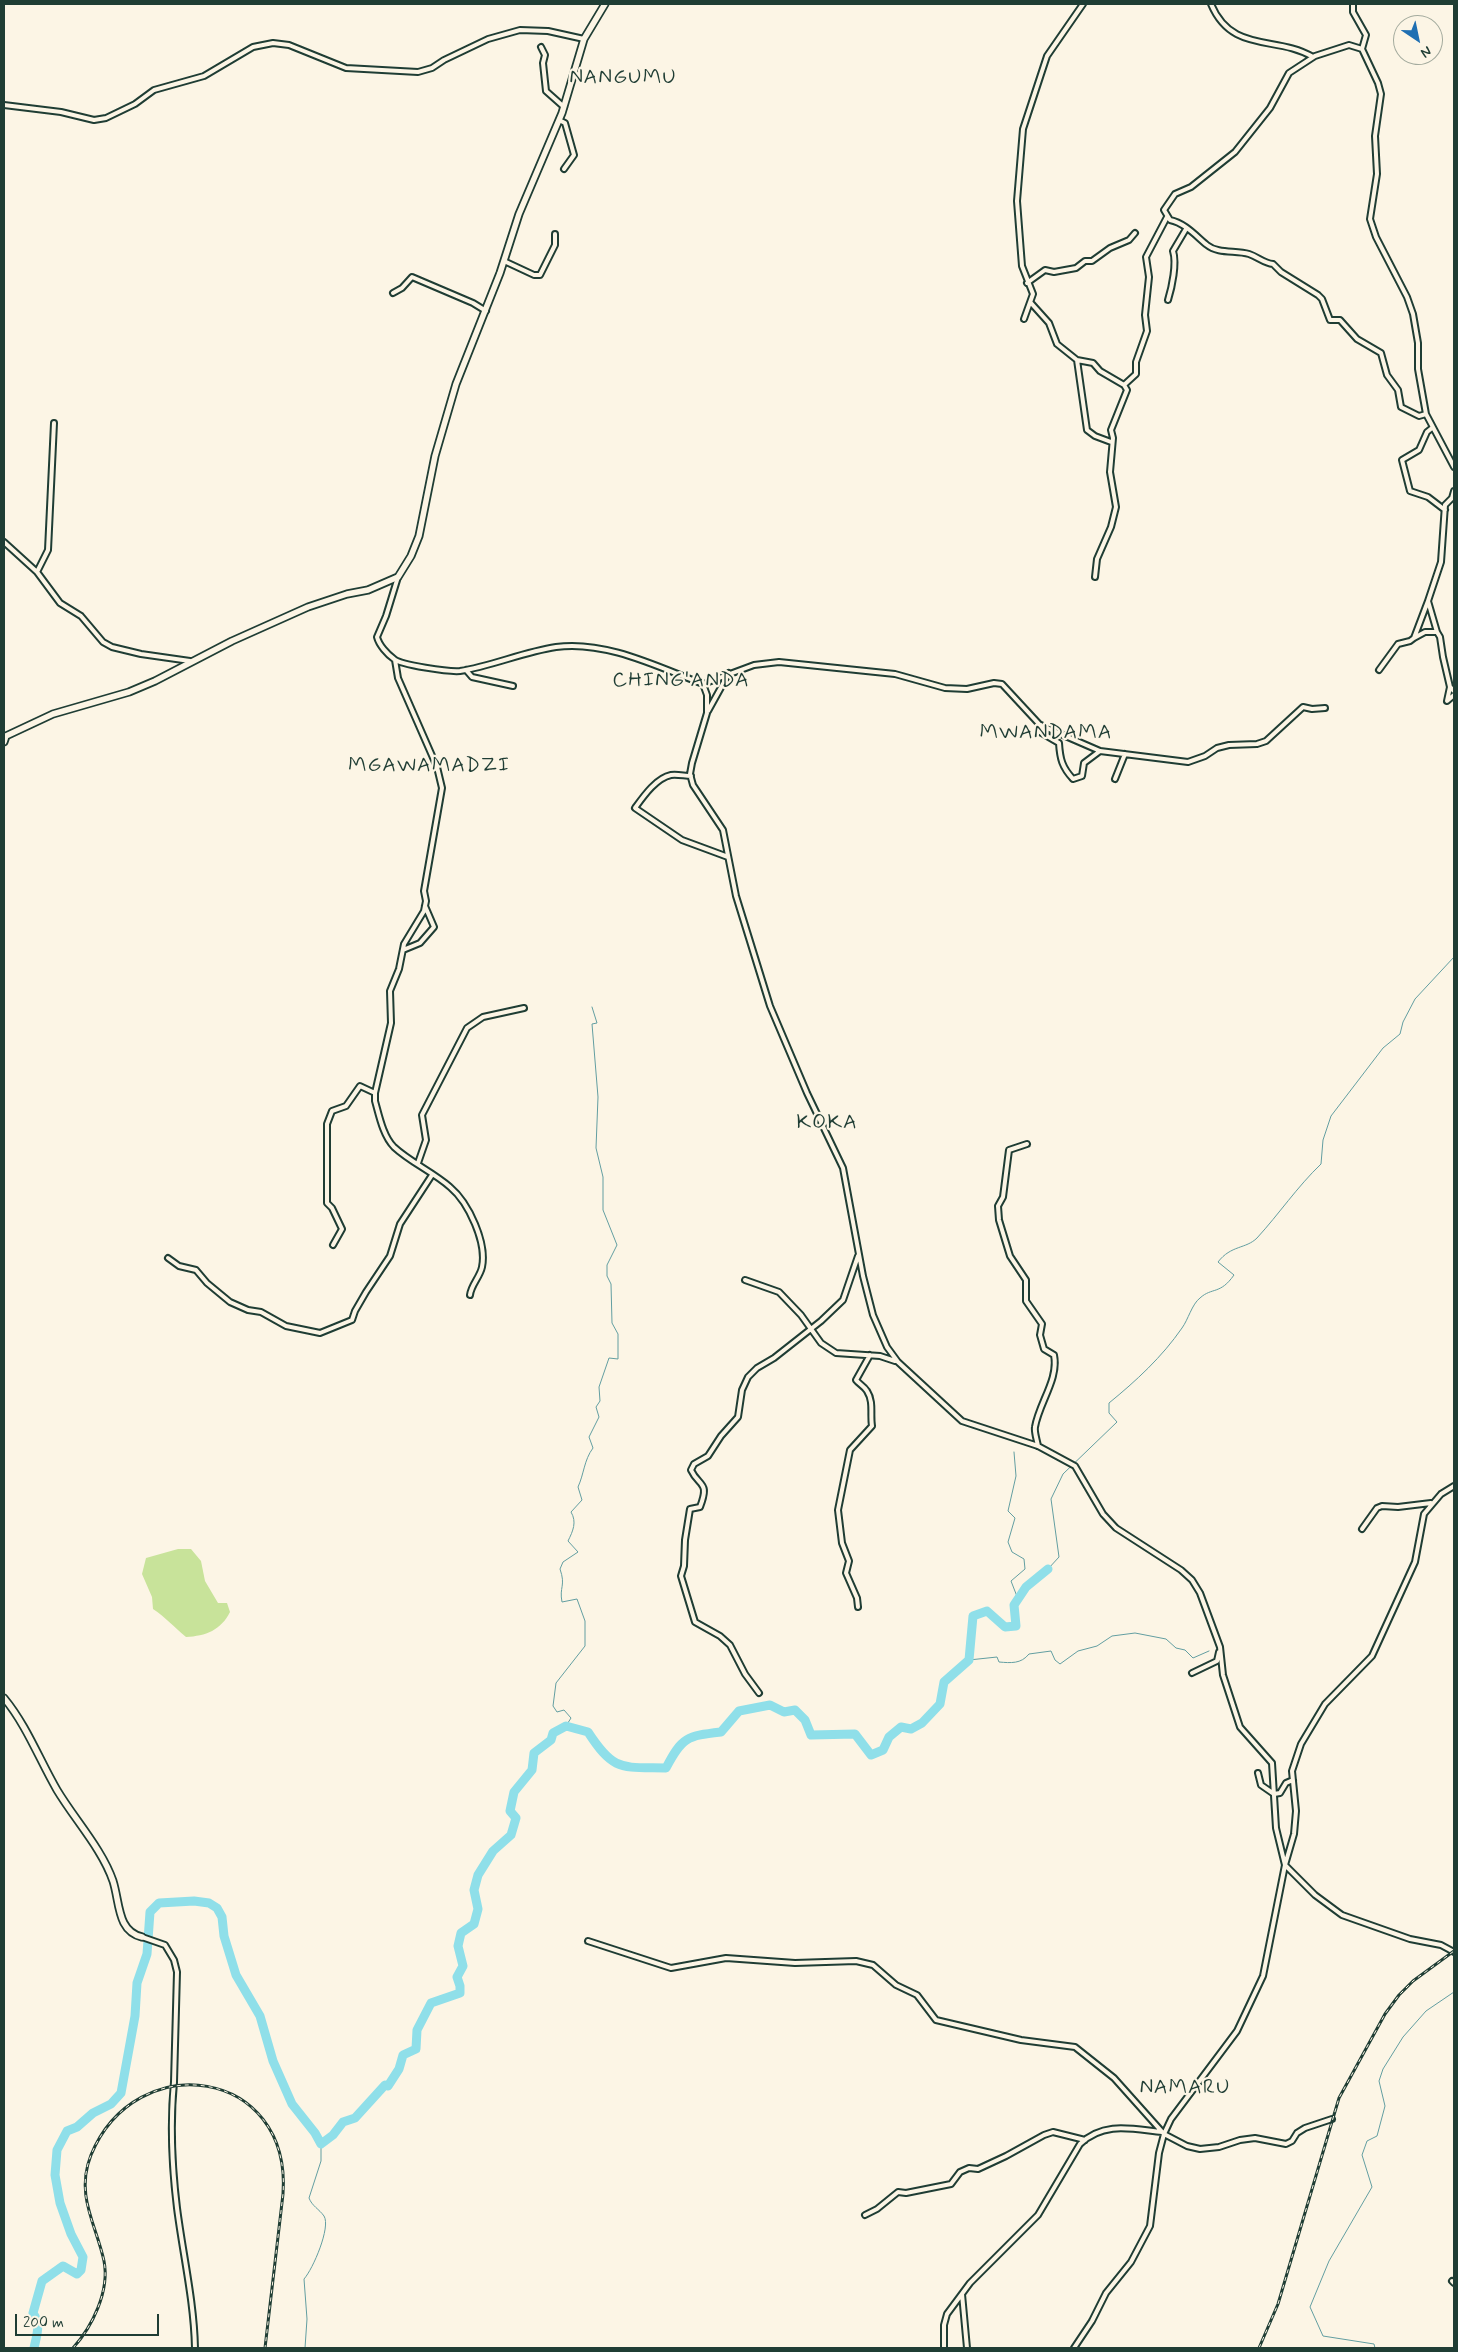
<!DOCTYPE html>
<html>
<head>
<meta charset="utf-8">
<style>
	body { margin:0 }
	#map { position:relative; width:1458px; height:2352px; overflow:hidden; background:#fcf5e5; font-family:Mynerve,sans-serif }
	canvas { display:block }
	.frame { position:absolute; inset:0; border:5px solid #1f3d34; pointer-events:none }
	.north { position:absolute; left:1393px; top:15px; width:50px; height:50px; box-sizing:border-box; background:#fcf5e5; border:1px solid #a4ab9e; border-radius:50%; rotate:146deg; font-size:14px; font-weight:700; line-height:20px; text-align:center; color:#1f3d34 }
	.north::after { content:''; display:block; margin:auto; width:18px; height:22px; background:#1f6fb2; clip-path:polygon(50% 0,100% 100%,50% 72%,0 100%) }
	.scale { position:absolute; left:15px; top:2314px; width:144px; height:22px; box-sizing:border-box; border:2px solid #1f3d34; border-top:0; padding-left:6px; font-size:15px; line-height:18px; white-space:nowrap; color:#1f3d34; -webkit-text-stroke:4px #fcf5e5; paint-order:stroke }
</style>
</head>
<body>
<div id="map">
<canvas width="1458" height="2352"></canvas>
<div class="frame"></div>
<div class="north">N</div>
<div class="scale">200 m</div>
</div>
<script>
const ctx = document.querySelector('canvas').getContext('2d');
ctx.lineJoin = 'round';
function fill(path, color) { ctx.fillStyle = color; ctx.fill(path, 'evenodd'); }
function stroke(path, color, width, dash) { ctx.strokeStyle = color; ctx.lineWidth = width; ctx.lineCap = dash ? 'butt' : 'round'; ctx.setLineDash(dash || []); ctx.stroke(path); }
function label(font, color, halo, rows, align = 'center') {
  ctx.font = font + ' Mynerve,sans-serif'; ctx.lineWidth = 4.5; ctx.setLineDash([]); ctx.textBaseline = 'middle'; ctx.strokeStyle = halo; ctx.fillStyle = color; for (const [text, x, y, turn = 0] of rows) {
    ctx.save(); ctx.translate(x, y); ctx.rotate((+turn || 0) * Math.PI / 180); ctx.textAlign = isNaN(turn) ? turn : align; if (halo) ctx.strokeText(text, 0, 0); ctx.fillText(text, 0, 0); ctx.restore();
  }
}
const green = new Path2D(`
	M178 1549H191L201 1561 205 1581 218 1603H227L230 1612C221 1630 206 1636 186 1637 174 1627 165 1617 153 1609L152 1597 142 1574 146 1558Z`);
const stream = new Path2D(`
	M1014 1452 1016 1476 1008 1511 1015 1518 1008 1542 1012 1552 1024 1559 1025 1569 1011 1581 1018 1599
	M1048 1569 1059 1557 1051 1499 1063 1474 1117 1422 1109 1413V1403C1136 1381 1162 1357 1182 1328 1188 1320 1192 1304 1200 1298 1212 1287 1220 1295 1234 1275L1218 1262C1231 1245 1246 1249 1257 1238 1279 1214 1297 1187 1321 1164L1323 1140 1331 1116 1383 1048 1400 1034 1403 1022 1415 999 1454 957
	M969 1660 997 1657 999 1662C1011 1663 1021 1664 1029 1654L1051 1651 1055 1660 1060 1664 1078 1651 1097 1646 1112 1636 1135 1633 1166 1639 1176 1648 1185 1650 1193 1658 1209 1651
	M566 1726 571 1718 564 1710 557 1712 553 1706 556 1683 585 1646V1621L577 1599 562 1602C559 1587 566 1586 560 1569L563 1562 578 1552 568 1541C573 1531 577 1522 571 1512L582 1500 578 1487C584 1474 584 1460 593 1448L589 1437 599 1417 596 1407 600 1401 599 1387 609 1358 618 1359V1334L612 1323 611 1284 607 1276V1265L617 1245 603 1210V1177L596 1148 598 1097 592 1024 597 1023 592 1007
	M305 2348 307 2319 304 2279C313 2269 331 2227 324 2216 319 2209 312 2206 309 2198L321 2161V2144
	M1375 2348 1374 2344 1323 2336 1310 2307 1329 2261 1372 2187 1362 2155 1367 2141 1377 2136 1385 2106 1379 2081 1383 2069 1403 2037 1426 2011 1454 1992`);
const river = new Path2D(`
	M34 2348C37 2334 41 2325 33 2313L42 2281 63 2266 77 2274 81 2270 83 2257 71 2234 60 2203 55 2175 57 2150 67 2131 77 2127 93 2113 111 2104 121 2093 135 2016 137 1983 147 1954 150 1912 159 1903 194 1901 209 1903 217 1908 222 1917 224 1936 236 1975 260 2016 273 2061 292 2104 315 2133 321 2144 333 2135 343 2122 355 2118 385 2085 388 2086 399 2069 403 2055 416 2049 417 2030 431 2003 460 1993V1986L457 1977 463 1966 458 1946 461 1933 474 1924 478 1909 474 1890 478 1875 493 1851 511 1835 516 1818 510 1811 514 1792 532 1770 534 1753 551 1740 553 1733 566 1726 588 1732C614 1772 621 1767 666 1768 682 1737 687 1736 721 1732L739 1711 770 1705 784 1712 795 1710 805 1720 811 1735 855 1734 871 1755 883 1750 889 1737 901 1727 911 1729 922 1723 940 1704 944 1682 969 1660 973 1616 987 1611 1005 1627 1016 1626 1014 1605 1026 1587 1048 1569`);
const street = new Path2D(`
	M1211 4C1232 54 1276 35 1313 57
	M1353 4V12L1366 35 1362 49
	M541 47 545 55 543 63 546 91 564 107
	M4 105 61 112 94 120 106 118 135 104 154 90 204 76 253 47 273 43 289 45 346 68 418 72 432 68 444 60 488 39 520 30 548 31 584 39
	M559 120 565 123 574 155 564 169
	M504 261 534 275H540L555 245V234
	M1027 283 1045 270 1054 272 1076 268 1085 261H1092L1110 248 1129 240 1135 233
	M393 293 402 288 412 277 473 303 486 311
	M1168 300C1172 287 1177 263 1173 251L1186 229
	M1031 303 1049 323 1057 344 1077 360 1087 430 1095 436 1111 442
	M1024 319 1033 294 1022 266 1017 201 1023 129 1047 56 1083 4
	M1077 360 1093 363 1100 371 1124 385
	M1426 414 1419 416 1401 407 1398 390 1387 375 1381 353 1357 339 1340 320H1330L1322 299 1318 295 1281 272 1273 264C1264 263 1258 257 1249 254 1236 250 1218 254 1207 245 1196 236 1185 223 1170 220L1164 210 1175 194 1191 187 1235 152 1270 108 1289 73 1315 56 1349 45 1362 49 1378 83 1381 94 1375 136 1377 174 1370 219 1376 237 1407 297 1413 314 1418 343V369L1426 414 1454 467
	M1432 428 1427 432 1419 450 1402 460 1410 491 1428 497 1445 510
	M1454 491 1452 498 1445 505 1441 562 1428 601 1437 632 1440 637 1443 657 1450 687 1454 691
	M4 542 37 572 60 603 81 616 103 642 112 647 141 654 190 661
	M37 572 48 550 54 423
	M398 577 386 616 377 637C379 645 387 654 394 659 401 665 449 672 460 671 492 666 523 652 556 647 605 640 658 667 703 684L707 695V713L692 763 690 774 693 785 723 830 736 896 770 1006 807 1093 843 1168 863 1276 873 1315 887 1347 898 1362 962 1421 1038 1446 1075 1466 1103 1514 1116 1528 1181 1570 1192 1580 1200 1593 1220 1647 1223 1675 1240 1727 1272 1763 1276 1828 1285 1865 1315 1895 1342 1915 1410 1939 1441 1945 1454 1952
	M1095 577 1097 559 1111 527 1116 507 1110 472 1113 438 1111 430 1127 390 1124 385 1136 374V362L1147 331 1145 315 1149 277 1146 257 1167 217
	M1414 638 1425 632H1437
	M395 660 398 678 437 767 442 788 424 891 426 901 424 911 404 944 399 969 390 991 391 1023 375 1093V1101C379 1115 383 1136 394 1147 410 1162 433 1172 450 1187 469 1203 487 1243 482 1267 480 1277 471 1285 470 1295
	M466 670 472 677 513 686
	M1379 670 1398 644 1410 641 1414 638 1428 601
	M703 684 754 665 779 662 895 674 945 688 967 689 994 683 1002 684 1040 725 1100 751 1188 762 1205 756 1217 748 1229 745 1257 744 1266 741 1303 707 1312 709 1325 708
	M1450 687 1447 701 1454 695
	M708 711 729 673
	M1041 725 1040 732 1059 743C1060 759 1062 767 1073 779L1082 776 1084 763 1100 751
	M691 776C685 776 677 774 671 775 656 778 643 797 635 808L682 840 728 857
	M1115 779 1125 754
	M403 950 420 943 434 927 425 906
	M1027 1144 1009 1150 1003 1197 998 1206 999 1220 1010 1256 1026 1280V1301L1042 1324 1040 1335 1044 1349 1054 1355C1059 1379 1039 1403 1035 1427 1034 1432 1037 1440 1038 1446
	M418 1163 426 1140 422 1115 467 1028 483 1017 524 1008
	M333 1245 342 1229 332 1208 327 1203V1124L332 1111 346 1106 360 1086 375 1093
	M168 1258 179 1266 196 1270 207 1283 230 1302 248 1310 261 1312 286 1326 320 1333 352 1320 355 1311 366 1292 390 1256 400 1224 432 1175
	M745 1280 779 1292 801 1315 821 1343 836 1353 880 1356 895 1361
	M1362 1529 1377 1508 1382 1506 1398 1507 1431 1503
	M858 1607 857 1598 846 1573 849 1561 842 1543 838 1510 850 1450 872 1426C870 1414 874 1402 867 1391 864 1386 859 1384 856 1380L870 1355
	M1192 1673 1217 1661 1219 1652
	M759 1693 745 1674 730 1645 720 1636 695 1622 681 1576 684 1566 685 1540 690 1509 700 1507C710 1481 699 1487 691 1470L694 1464 708 1456 721 1436 738 1417 742 1390 748 1377 757 1368 774 1358 821 1321 843 1300 858 1256
	M1258 1773 1261 1785 1274 1794 1280 1793 1286 1783 1293 1780
	M142 1937 165 1945 174 1960 177 1972 174 2082C170 2123 172 2167 177 2208 183 2255 194 2301 195 2348
	M588 1941 671 1968 726 1958 795 1963 856 1961 873 1965 896 1985 917 1995 936 2020 1021 2040 1075 2047 1114 2078 1164 2134 1187 2146 1200 2149 1219 2147 1240 2140 1255 2138 1286 2144 1292 2141 1297 2133 1305 2128 1332 2119
	M865 2215 877 2209 898 2192 906 2193 951 2184 960 2172 969 2168 978 2169 1006 2156 1044 2135 1053 2132 1085 2140
	M1452 2281 1454 2283
	M962 2294 967 2348
	M944 2348V2325L947 2314 970 2283 1038 2215 1080 2144C1104 2121 1132 2129 1162 2132
	M1074 2348 1092 2321 1106 2293 1131 2262 1150 2226 1159 2153 1164 2134 1171 2119 1237 2031 1263 1976 1285 1865 1294 1834 1296 1811 1292 1771 1301 1744 1325 1704 1372 1656 1415 1562 1424 1514 1441 1494 1454 1486`);
const secondary = new Path2D(`
	M4 742 6 736 53 714 129 692 155 681 232 641 308 607 347 594 368 590 398 577 411 556 419 536 435 456 456 384 500 273 519 214 562 113 584 39 605 4
	M4 1698C27 1726 39 1759 57 1790 75 1820 102 1849 113 1881 120 1903 117 1931 142 1937`);
const rail = new Path2D(`
	M73 2348C92 2327 110 2291 104 2261 96 2224 75 2195 91 2155 136 2046 292 2068 283 2194L265 2348
	M1259 2348 1278 2304 1339 2098 1385 2014 1399 1995 1413 1981 1454 1951`);
const quarterNames = [
	["NANGUMU",623,79],
	["CHING'ANDA",681,682],
	["MWANDAMA",1046,734],
	["MGAWAMADZI",429,767],
	["KOKA",827,1124],
	["NAMARU",1185,2089]
];
fill(green, '#c8e39a');
stroke(stream, '#629ea1', 1);
stroke(river, '#8fdfe9', 9);
stroke(street, '#1f3d34', 8);
stroke(secondary, '#1f3d34', 9);
stroke(street, '#fcf5e5', 4);
stroke(secondary, '#fcf5e5', 5.5);
stroke(rail, '#1f3d34', 3);
stroke(rail, '#fcf5e5', 1, [4]);
ctx.letterSpacing = '1px';
label('21px', '#1f3d34', '#fcf5e5', quarterNames);
ctx.letterSpacing = '0px';
</script>
</body>
</html>
